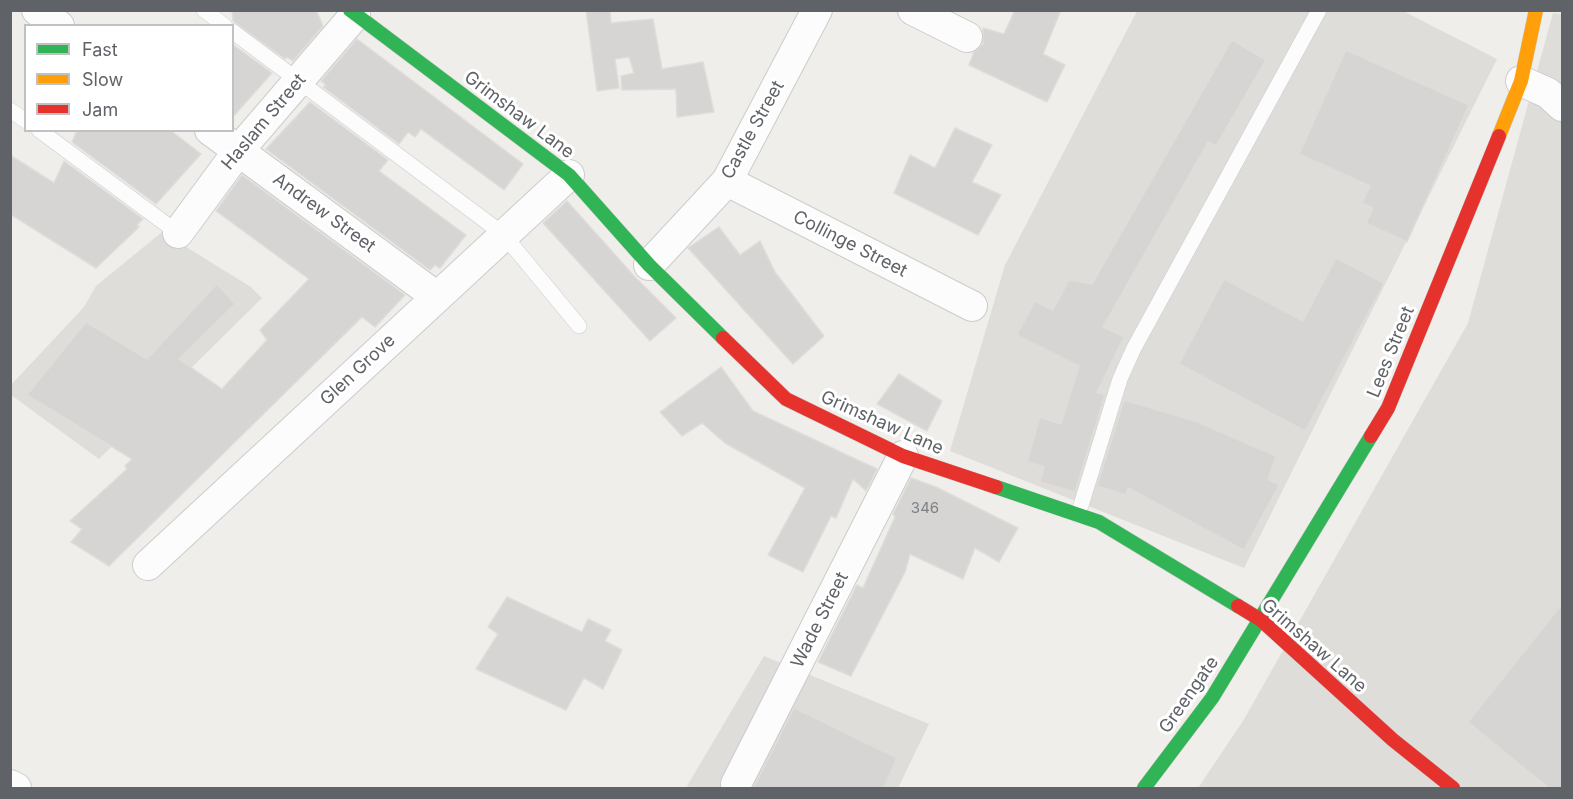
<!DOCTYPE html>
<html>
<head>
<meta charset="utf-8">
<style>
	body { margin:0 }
	#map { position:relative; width:1573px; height:799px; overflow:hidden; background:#efeeea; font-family:Inter,sans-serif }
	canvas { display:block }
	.frame { position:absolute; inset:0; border:12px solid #5f6368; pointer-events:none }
	.legend { position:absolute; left:24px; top:24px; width:210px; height:108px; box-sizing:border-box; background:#fff; border:2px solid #bfc1c3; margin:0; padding:8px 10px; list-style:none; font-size:18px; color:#5f6368 }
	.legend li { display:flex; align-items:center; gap:12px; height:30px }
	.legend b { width:30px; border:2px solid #bfc1c3 }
</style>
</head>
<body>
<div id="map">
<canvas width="1573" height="799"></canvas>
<div class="frame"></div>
<ul class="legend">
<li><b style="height:8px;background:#30b455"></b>Fast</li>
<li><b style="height:8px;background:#ff9f0a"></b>Slow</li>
<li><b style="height:8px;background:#e5322d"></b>Jam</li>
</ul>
</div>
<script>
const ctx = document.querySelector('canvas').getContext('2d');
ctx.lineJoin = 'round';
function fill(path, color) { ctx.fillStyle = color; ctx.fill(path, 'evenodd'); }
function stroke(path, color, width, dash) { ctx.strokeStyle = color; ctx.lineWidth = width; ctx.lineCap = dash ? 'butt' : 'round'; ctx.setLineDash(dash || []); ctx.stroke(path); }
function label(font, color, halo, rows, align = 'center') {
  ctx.font = font + ' Inter,sans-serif'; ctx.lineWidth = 6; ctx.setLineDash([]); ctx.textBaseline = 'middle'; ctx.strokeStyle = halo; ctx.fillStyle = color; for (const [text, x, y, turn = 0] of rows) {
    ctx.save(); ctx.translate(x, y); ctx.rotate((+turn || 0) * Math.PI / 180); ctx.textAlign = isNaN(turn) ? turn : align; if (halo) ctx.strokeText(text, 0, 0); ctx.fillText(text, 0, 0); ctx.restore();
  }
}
const industrial = new Path2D(`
	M1137 11H1403L1497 59 1244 568 950 451 1005 265Z
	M1553 13 1562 14V788H1198L1243 721 1468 323Z
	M162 232 251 287 262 298 99 459 11 395 10 386 84 307 96 286Z
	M764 656 929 724 898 788H692L687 786Z`);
const building = new Path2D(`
	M232 10H316L323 26 293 61 287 57 285 59 233 21Z
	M586 10H610L611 23 653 19 662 69 703 62 714 112 677 117 676 89 622 90 621 76 634 73 629 57 615 59 619 88 597 91Z
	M1015 10H1061L1043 54 1065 65 1047 102 969 65 974 52 983 44V28L1004 34Z
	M357 39 523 164 504 190 421 129 415 137 408 132 399 144 323 87 326 85 321 81Z
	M1232 40 1266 60 1216 146 1208 142 1103 327 1124 337 1097 392 1105 395 1075 492 1040 482 1044 467 1027 462 1040 417 1061 424 1079 366 1017 335 1035 301 1053 310 1069 280 1092 284Z
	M232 44 272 73 232 118Z
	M1346 50 1469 105 1407 242 1366 223 1373 208 1362 203 1370 186 1299 154Z
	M310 102 388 160 379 171 466 235 440 268 435 265 430 270 266 149Z
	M955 128 992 145 972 182 1001 195 978 235 894 193 910 155 935 168Z
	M77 130H170L201 154 156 204 72 142Z
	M10 155 54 183 64 161 143 219 137 225 139 227 96 268 10 214Z
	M242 175 405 295 375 327 362 317 109 566 71 542 82 529 70 521 127 469 125 466 132 459 27 395 86 322 147 359 217 284 235 304 179 359 222 389 267 340 260 330 309 279 216 211Z
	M567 201 635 277 676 318 650 341 543 223Z
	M719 227 740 255 760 241 775 272 824 336 793 364 688 248Z
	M1336 258 1384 283 1305 431 1179 364 1224 279 1303 321Z
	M721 367 753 411 877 469 866 491 853 479 836 518 831 516 803 572 768 555 805 488 725 443 702 423 682 436 660 412Z
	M899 374 942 401 927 431 877 404Z
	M1124 400 1195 421 1276 456 1268 479 1279 485 1244 550 1128 488 1126 495 1097 486Z
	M911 478 936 487 1018 528 999 562 975 548 963 579 910 554 905 572 851 676 818 662 857 585 863 588 895 517 893 514Z
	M507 597 582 632 588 619 611 630 605 641 622 650 603 689 584 678 566 710 476 669 498 634 488 627Z
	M1563 603V789H1550L1468 722Z
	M794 708 897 758 883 789H753Z`);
const lane = new Path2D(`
	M204 10 225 26
	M232 31 503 234 579 326
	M10 110 26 121
	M39 130 178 233
	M1078 515 1120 379 1134 348 1319 10`);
const street = new Path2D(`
	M37 10 59 26
	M913 10 967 37
	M1521 81 1548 93 1562 106
	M210 130 437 297
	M727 181 972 306
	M178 233 239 150 355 15
	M649 265 727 181 817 10
	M148 565 569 175
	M736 784 903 456
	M10 785 16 788`);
const fast = new Path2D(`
	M350 10 569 175 649 265 723 338
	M996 487 1099 522 1238 606
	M1144 788 1212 698 1371 436`);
const slow = new Path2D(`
	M1499 136 1521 81 1536 10`);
const jam = new Path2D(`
	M723 338 786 399 903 456 996 487
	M1371 436 1388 408 1499 136
	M1238 606 1261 620 1393 740 1453 788`);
const numberNames = [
	["346",925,508]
];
const streetNames = [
	["Grimshaw Lane",519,115,37],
	["Haslam Street",264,122,-50],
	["Castle Street",753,130,-61],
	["Andrew Street",324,213,36],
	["Collinge Street",850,244,27],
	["Lees Street",1391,352,-68],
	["Glen Grove",358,370,-43],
	["Grimshaw Lane",882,423,24],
	["Wade Street",820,620,-63],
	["Grimshaw Lane",1314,646,41],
	["Greengate",1189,695,-55]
];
fill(industrial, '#dfddda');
fill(building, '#d6d5d3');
stroke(building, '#deddd9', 1.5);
stroke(lane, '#cbcccc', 16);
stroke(street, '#cbcccc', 32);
stroke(fast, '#cacacb', 15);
stroke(slow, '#cacacb', 15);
stroke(jam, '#cacacb', 15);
stroke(lane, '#fdfcfc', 15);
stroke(street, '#fdfcfc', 30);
stroke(fast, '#30b455', 14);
stroke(slow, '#ff9f0a', 14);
stroke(jam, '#e5322d', 14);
label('15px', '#7e8184', null, numberNames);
label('18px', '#5f6368', '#fff', streetNames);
</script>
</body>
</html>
